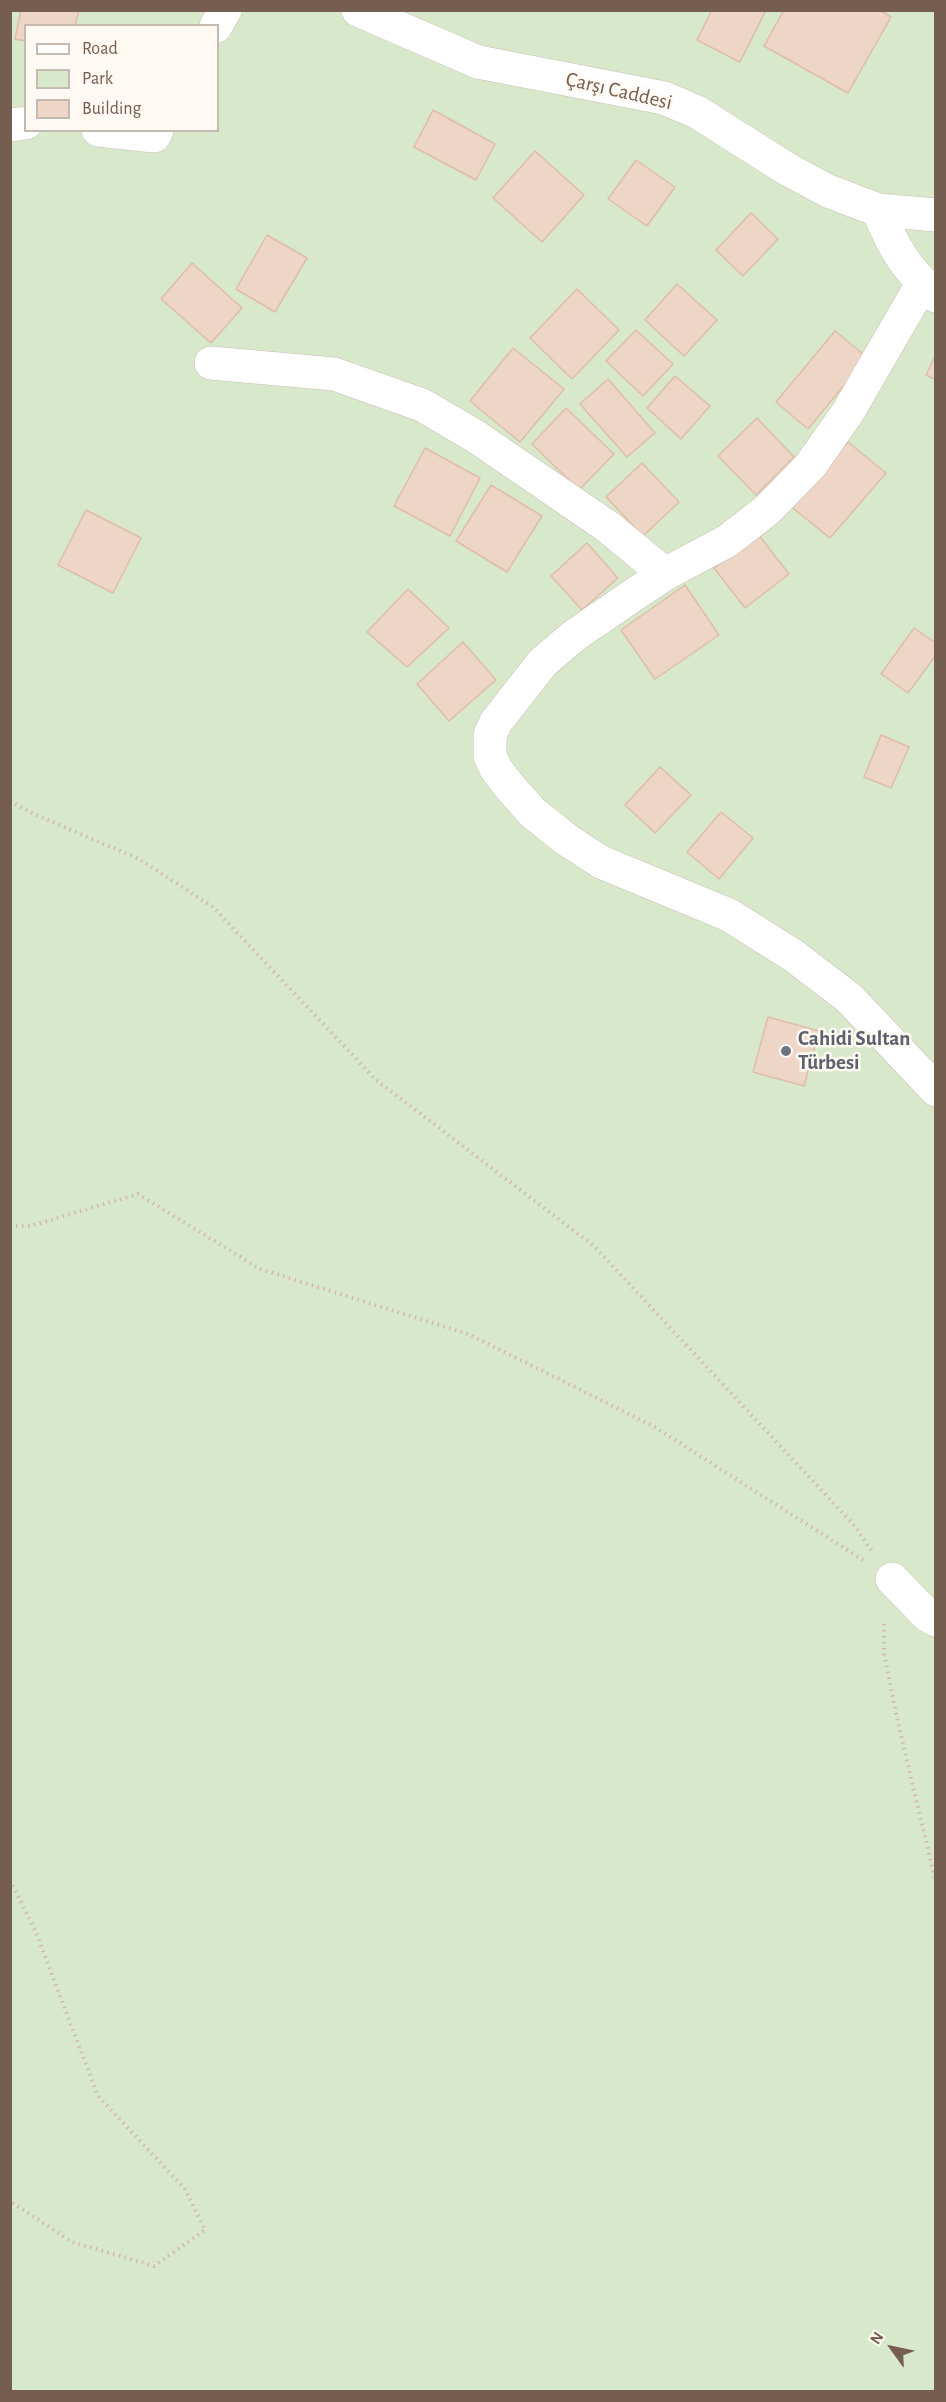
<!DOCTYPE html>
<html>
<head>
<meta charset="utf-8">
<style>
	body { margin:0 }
	#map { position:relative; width:946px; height:2402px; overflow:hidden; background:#fbf5ec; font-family:"Alegreya Sans",sans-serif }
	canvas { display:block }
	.frame { position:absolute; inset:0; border:12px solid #755d50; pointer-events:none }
	.legend { position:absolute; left:24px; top:24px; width:195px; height:108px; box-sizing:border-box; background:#fef9f2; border:2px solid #c7bbb1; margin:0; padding:8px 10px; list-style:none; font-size:18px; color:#755d50 }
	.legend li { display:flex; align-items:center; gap:12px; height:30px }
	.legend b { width:30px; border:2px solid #c7bbb1 }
	.north { position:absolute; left:862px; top:2318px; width:60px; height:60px; -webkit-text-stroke:4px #fef9f2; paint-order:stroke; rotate:303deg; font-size:16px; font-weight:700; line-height:24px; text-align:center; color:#755d50 }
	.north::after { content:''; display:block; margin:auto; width:21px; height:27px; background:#755d50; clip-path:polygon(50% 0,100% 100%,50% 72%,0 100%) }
</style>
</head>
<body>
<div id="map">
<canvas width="946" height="2402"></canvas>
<div class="frame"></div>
<ul class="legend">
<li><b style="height:8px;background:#fff"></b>Road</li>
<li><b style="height:16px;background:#d7e8cb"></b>Park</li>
<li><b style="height:16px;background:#eed6c6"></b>Building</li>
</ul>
<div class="north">N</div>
</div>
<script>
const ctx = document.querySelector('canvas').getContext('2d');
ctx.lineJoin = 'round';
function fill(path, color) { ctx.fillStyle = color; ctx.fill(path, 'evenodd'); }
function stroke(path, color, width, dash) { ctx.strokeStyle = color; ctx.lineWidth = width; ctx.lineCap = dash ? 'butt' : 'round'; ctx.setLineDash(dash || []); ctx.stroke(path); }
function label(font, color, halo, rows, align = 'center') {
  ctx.font = font + ' "Alegreya Sans",sans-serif'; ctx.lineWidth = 5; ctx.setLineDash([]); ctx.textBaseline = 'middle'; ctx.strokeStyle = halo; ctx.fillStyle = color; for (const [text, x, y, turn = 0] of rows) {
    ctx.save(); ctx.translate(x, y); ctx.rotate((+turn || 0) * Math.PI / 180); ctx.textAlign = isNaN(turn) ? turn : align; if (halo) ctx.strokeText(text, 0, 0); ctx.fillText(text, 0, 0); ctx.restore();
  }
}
const green = new Path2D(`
	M11 11H935V2391L11 2392ZM26 26H218V130H26Z`);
const building = new Path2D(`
	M21 10H79L75 26H26V41L15 39Z
	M712 10H766L740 62 697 40Z
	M784 10H880L891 17 848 93 764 46Z
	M433 110 495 144 476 180 414 147Z
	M535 151 584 195 542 242 493 198Z
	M636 160 675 187 647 226 608 199Z
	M751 213 778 239 743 276 716 250Z
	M267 235 307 258 275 312 236 289Z
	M192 263 242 308 211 343 161 299Z
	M677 284 717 320 684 356 645 320Z
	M577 289 619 330 572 379 530 338Z
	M636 330 673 364 643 396 606 361Z
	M835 331 867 357 808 429 776 402Z
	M513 348 564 389 520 442 470 401Z
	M936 354V380L926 375Z
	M675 376 710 406 681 439 647 408Z
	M608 379 655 433 627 457 580 404Z
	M566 408 614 454 579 490 532 444Z
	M757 418 794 457 756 495 718 456Z
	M848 442 886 473 830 538 789 505Z
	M425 448 480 478 450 536 394 506Z
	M642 463 679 502 643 536 606 497Z
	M491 485 542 516 507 572 456 541Z
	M86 510 141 538 113 593 58 565Z
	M758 534 789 574 745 608 714 568Z
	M587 543 618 578 582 610 551 576Z
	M685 585 719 635 655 679 621 630Z
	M408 589 449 628 407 667 367 632Z
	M914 628 936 643V655L908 693 881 674Z
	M463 642 496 680 449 721 417 684Z
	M881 735 909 747 891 788 864 777Z
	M660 767 691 795 655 833 625 805Z
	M721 812 753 838 719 879 687 852Z
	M768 1017 819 1031 804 1086 753 1072Z`);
const path = new Path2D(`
	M10 801 36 815 139 859 213 907 376 1080 594 1246 853 1524 872 1551
	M10 1226H30L138 1194 260 1269 468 1334 653 1426 863 1560
	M884 1624V1653L897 1718 936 1884
	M10 1880 35 1930 98 2096 185 2189 205 2230 154 2266 72 2242 10 2201`);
const minor = new Path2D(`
	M216 26 225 10
	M10 125 26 123
	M98 130 154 136 157 130
	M878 210C893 247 906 269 936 296
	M922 284 848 412 810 466 767 510 727 541 665 574 629 598 575 635 543 662 496 722 490 735V756L496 769 509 786 532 812 567 840 601 862 729 915 794 956 849 998 936 1090
	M211 363 334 374 422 405 475 436 608 527 665 574
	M892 1579 927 1615 936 1620`);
const tertiary = new Path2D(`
	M358 10 478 62 664 98 697 112 787 169 828 191 878 210 936 215`);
const markers = [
	[786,1051,6,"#6b7280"]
];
const streetNames = [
	["Çarşı Caddesi",619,91,13]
];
const worshipNames = [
	["Cahidi Sultan",798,1039],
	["Türbesi",798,1063]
];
fill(green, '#d7e8cb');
fill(building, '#eed6c6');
stroke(building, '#dfbda8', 1.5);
stroke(minor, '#cdbeb2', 34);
stroke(tertiary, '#cdbeb2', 34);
stroke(path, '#d4b9a9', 4, [1.5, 4.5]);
stroke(minor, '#fff', 33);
stroke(tertiary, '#fff', 33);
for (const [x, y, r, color] of markers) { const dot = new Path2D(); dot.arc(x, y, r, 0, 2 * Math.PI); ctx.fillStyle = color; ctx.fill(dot); stroke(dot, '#fef9f2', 2); }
label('21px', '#755d50', '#fef9f2', streetNames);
label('bold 21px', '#5b616d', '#fef9f2', worshipNames, 'left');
</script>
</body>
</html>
